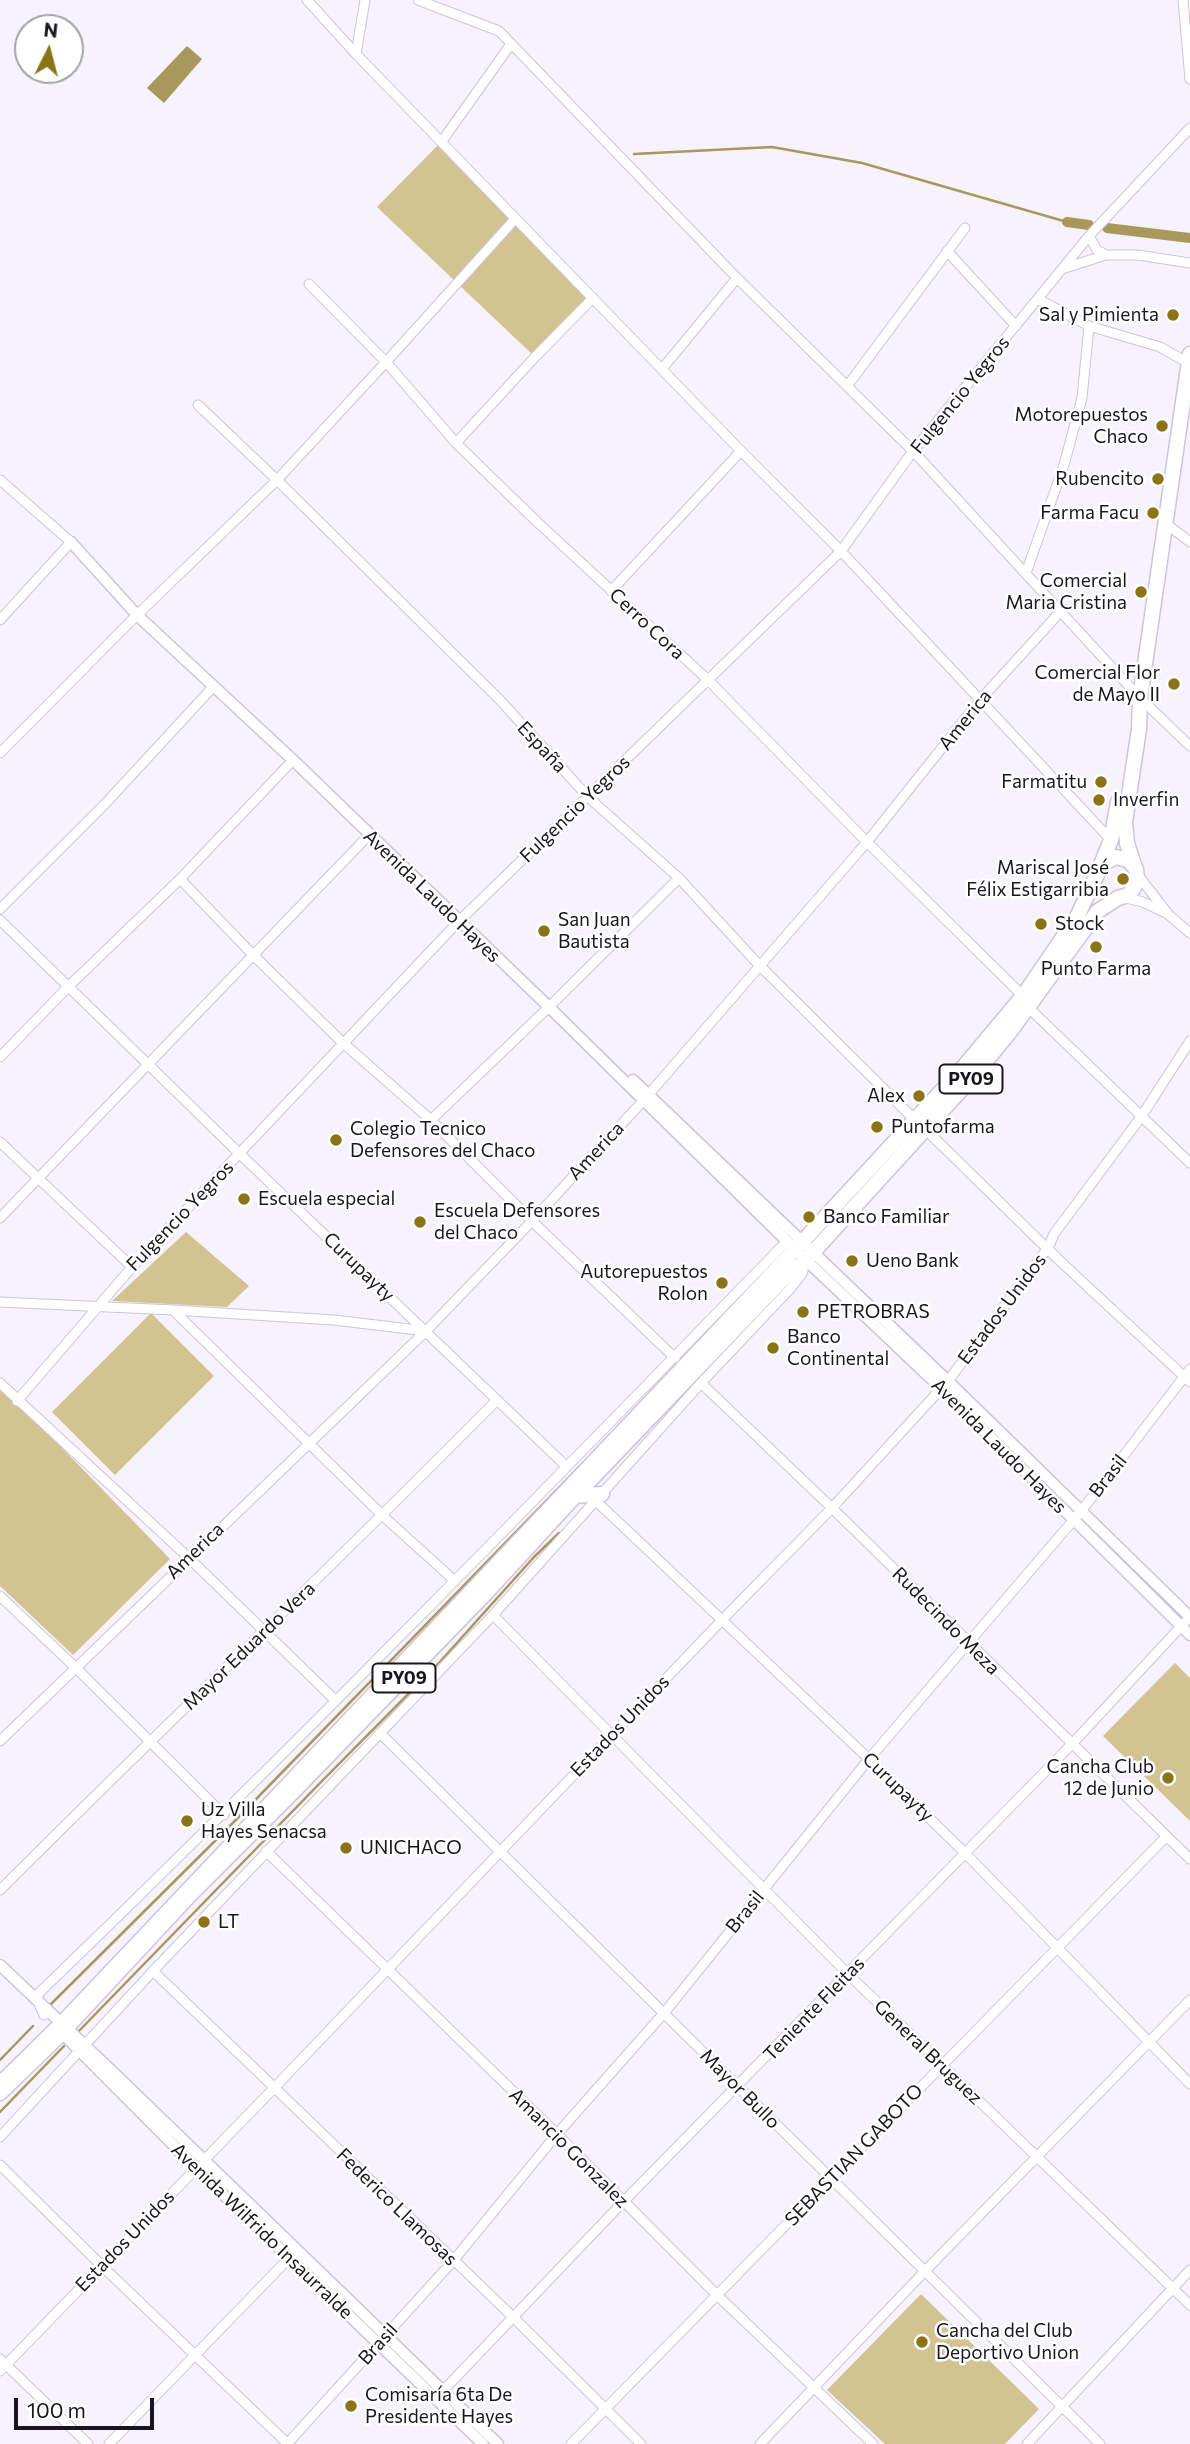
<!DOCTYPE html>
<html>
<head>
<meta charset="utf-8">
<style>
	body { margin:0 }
	#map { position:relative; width:1190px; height:2444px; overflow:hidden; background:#f6f2fe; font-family:Commissioner,sans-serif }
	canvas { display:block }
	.north { position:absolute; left:14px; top:14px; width:70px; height:70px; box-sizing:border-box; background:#fff; border:2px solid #a3a2a6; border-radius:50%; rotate:6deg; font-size:19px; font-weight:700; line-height:28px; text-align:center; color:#1a1621 }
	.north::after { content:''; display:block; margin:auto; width:24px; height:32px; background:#8b7418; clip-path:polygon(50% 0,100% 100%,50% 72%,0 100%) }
	.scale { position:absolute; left:14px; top:2398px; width:140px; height:32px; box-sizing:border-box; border:4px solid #1a1621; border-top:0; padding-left:9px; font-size:21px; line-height:24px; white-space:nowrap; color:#1a1621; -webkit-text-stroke:5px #fff; paint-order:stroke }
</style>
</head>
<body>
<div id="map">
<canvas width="1190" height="2444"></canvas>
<div class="north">N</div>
<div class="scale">100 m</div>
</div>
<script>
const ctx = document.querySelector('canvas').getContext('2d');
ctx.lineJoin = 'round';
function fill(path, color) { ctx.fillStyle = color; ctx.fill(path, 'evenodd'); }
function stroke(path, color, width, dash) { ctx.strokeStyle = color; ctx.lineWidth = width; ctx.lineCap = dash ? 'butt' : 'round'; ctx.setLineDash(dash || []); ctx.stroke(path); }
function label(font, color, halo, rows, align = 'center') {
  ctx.font = font + ' Commissioner,sans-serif'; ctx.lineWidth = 5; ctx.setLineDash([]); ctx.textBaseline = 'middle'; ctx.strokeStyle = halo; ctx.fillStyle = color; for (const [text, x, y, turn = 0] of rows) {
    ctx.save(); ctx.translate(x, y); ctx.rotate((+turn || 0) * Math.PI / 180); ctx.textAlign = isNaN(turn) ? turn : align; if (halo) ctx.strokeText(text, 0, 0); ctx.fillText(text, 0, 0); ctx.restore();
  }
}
const green = new Path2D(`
	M442 141 593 298 535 357 377 207Z
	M186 1232 249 1286 227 1307 112 1301Z
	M151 1313 214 1376 115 1475 52 1412Z
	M0 1384 170 1559 73 1655 0 1586Z
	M1175 1663 1190 1678V1821L1103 1736Z
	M921 2294 1039 2409 1005 2444H885L827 2390Z`);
const water = new Path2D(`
	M187 46 202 59 164 103 147 88Z`);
const stream = new Path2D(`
	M634 154 772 147 862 163 1067 222
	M51 2004 226 1830 579 1467
	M76 2034 321 1782 438 1664 534 1557 559 1533
	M0 2060 33 2026
	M0 2112 64 2046`);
const canal = new Path2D(`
	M1067 222 1089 225
	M1107 228 1190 238`);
const minor = new Path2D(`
	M307 0 356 54
	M365 0 356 54 741 451 841 551 1111 840
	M418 0 499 31 737 278 913 451 1140 698 1190 746
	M1183 0 1190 79
	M442 141 511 44
	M1089 236 1097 250 1106 255H1138L1190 263
	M947 251 1016 326
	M1065 268 1106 255
	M309 284 386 362 515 219
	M1038 299 1089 326 1160 347 1190 364
	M662 369 737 278
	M848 385 965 228
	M198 405 277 480 500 700 588 797 679 878 759 965 915 1120
	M456 443 535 357 593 298
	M0 480 71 542 0 620
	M1165 523 1190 542
	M1026 573 1064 465 1082 398 1089 326
	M611 591 741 451
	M0 753 137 615 277 480 386 362 456 443 534 519 707 679 867 842 1023 996
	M1137 874 1169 915 1190 933
	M180 879 253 955 342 1042 431 1120 532 1221 675 1358
	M1122 897 1143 902 1168 914
	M0 909 104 805 213 687
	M0 920 240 1154 567 1467
	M1029 1008 1190 1163
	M0 1057 69 986 180 879 293 760
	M431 1120 552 1004 679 878
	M925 1129 1060 1261 1190 1382
	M0 1142 132 1267
	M0 1218 369 835
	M0 1302 173 1310 334 1320 426 1331
	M173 1310 383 1516 455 1581
	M0 1383 188 1557 335 1700
	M701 1383 832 1508 1190 1859
	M17 1401 132 1267 458 922 841 551 913 451 1089 236 1190 128
	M596 1501 869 1759 965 1853 1190 2084
	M0 1596 75 1667 224 1815
	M493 1615 848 1974 1190 2305
	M380 1733 1100 2444
	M0 1741 426 1331 532 1221 643 1101 867 842 980 700 1061 611
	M266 1851 557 2134 717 2295 873 2444
	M0 1890C164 1726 333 1566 496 1401
	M153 1971 513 2317 641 2444
	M44 2015 37 1999 39 1993C294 1747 541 1494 787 1241
	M0 2137 153 1971 493 1615 701 1383 789 1290 802 1274 805 1262
	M0 2165 102 2266 288 2444
	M0 2359 88 2444
	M0 2371 274 2088 723 1619 832 1508 948 1381 1048 1248 1054 1234 1141 1117 1190 1041
	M440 2394 623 2202 1072 1744 1186 1621
	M109 2444 294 2253
	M287 2444 453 2261 557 2134 664 2013 869 1759 1082 1510 1190 1369
	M571 2444 1166 1837
	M760 2444 925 2271 1190 2000
	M1027 2444 1190 2270`);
const tertiary = new Path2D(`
	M71 542 137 615 293 760 549 1007 806 1260 941 1388 1190 1635
	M633 1080 948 1381 1190 1617
	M0 1965 117 2076 498 2444
	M58 2029 206 2178 483 2444`);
const trunk = new Path2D(`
	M1100 867 1111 840 1118 802
	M1135 868 1127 843 1125 822 1139 729 1140 698 1190 354
	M575 1496 602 1494
	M0 2084 62 2023 802 1242 960 1071 1023 996 1077 917 1102 864 1116 857 1128 860 1136 869 1137 880 1132 891 1128 895 1118 898 1098 911 1009 1033 970 1080 806 1260 785 1277 575 1496 487 1592 294 1791 189 1896 58 2037 0 2093`);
const markers = [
	[1173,315,7,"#8b7418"],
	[1162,426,7,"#8b7418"],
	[1158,479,7,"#8b7418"],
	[1153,513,7,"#8b7418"],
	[1141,592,7,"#8b7418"],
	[1174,684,7,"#8b7418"],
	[1101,782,7,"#8b7418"],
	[1099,800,7,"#8b7418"],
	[1123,879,7,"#8b7418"],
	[1041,924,7,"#8b7418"],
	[544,931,7,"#8b7418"],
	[1096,947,7,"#8b7418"],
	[919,1096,7,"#8b7418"],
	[877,1127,7,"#8b7418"],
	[336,1140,7,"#8b7418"],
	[244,1199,7,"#8b7418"],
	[809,1217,7,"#8b7418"],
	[420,1222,7,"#8b7418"],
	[852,1261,7,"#8b7418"],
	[722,1283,7,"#8b7418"],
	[803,1312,7,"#8b7418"],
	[773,1348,7,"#8b7418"],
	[1168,1778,7,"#8b7418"],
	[187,1821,7,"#8b7418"],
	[346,1848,7,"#8b7418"],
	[204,1922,7,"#8b7418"],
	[922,2342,7,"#8b7418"],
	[351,2406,7,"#8b7418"]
];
const shields = [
	[971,1079,63],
	[404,1678,63]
];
const shieldNames = [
	["PY09",971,1079],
	["PY09",404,1678]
];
const poiNames = [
	["Sal y Pimienta",1159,315,"right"],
	["Motorepuestos",1148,415,"right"],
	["Chaco",1148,437,"right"],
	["Rubencito",1144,479,"right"],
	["Farma Facu",1139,513,"right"],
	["Comercial",1127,581,"right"],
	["Maria Cristina",1127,603,"right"],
	["Comercial Flor",1160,673,"right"],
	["de Mayo II",1160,695,"right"],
	["Farmatitu",1087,782,"right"],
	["Inverfin",1113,800],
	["Mariscal José",1109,868,"right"],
	["Félix Estigarribia",1109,890,"right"],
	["San Juan",558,920],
	["Bautista",558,942],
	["Stock",1055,924],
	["Punto Farma",1096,969,"center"],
	["Alex",905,1096,"right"],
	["Puntofarma",891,1127],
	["Colegio Tecnico",350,1129],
	["Defensores del Chaco",350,1151],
	["Escuela especial",258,1199],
	["Escuela Defensores",434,1211],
	["del Chaco",434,1233],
	["Banco Familiar",823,1217],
	["Ueno Bank",866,1261],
	["Autorepuestos",708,1272,"right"],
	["Rolon",708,1294,"right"],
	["PETROBRAS",817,1312],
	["Banco",787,1337],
	["Continental",787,1359],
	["Cancha Club",1154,1767,"right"],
	["12 de Junio",1154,1789,"right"],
	["Uz Villa",201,1810],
	["Hayes Senacsa",201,1832],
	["UNICHACO",360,1848],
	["LT",218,1922],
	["Cancha del Club",936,2331],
	["Deportivo Union",936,2353],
	["Comisaría 6ta De",365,2395],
	["Presidente Hayes",365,2417]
];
const streetNames = [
	["Fulgencio Yegros",960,395,-51],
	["Cerro Cora",647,624,43],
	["America",965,720,-51],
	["España",542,747,47],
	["Fulgencio Yegros",575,809,-44],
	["Avenida Laudo Hayes",432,896,44],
	["America",596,1151,-47],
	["Fulgencio Yegros",180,1216,-46],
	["Curupayty",359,1267,44],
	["Estados Unidos",1002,1309,-53],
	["Avenida Laudo Hayes",999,1446,45],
	["Brasil",1108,1476,-52],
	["America",195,1551,-44],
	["Rudecindo Meza",946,1621,45],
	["Mayor Eduardo Vera",249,1646,-44],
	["Estados Unidos",620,1726,-46],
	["Curupayty",898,1787,44],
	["Brasil",745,1912,-51],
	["Teniente Fleitas",814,2009,-46],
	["General Bruguez",928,2052,44],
	["Mayor Bullo",740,2089,45],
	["Amancio Gonzalez",569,2148,45],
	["SEBASTIAN GABOTO",854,2155,-46],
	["Federico Llamosas",397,2207,44],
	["Avenida Wilfrido Insaurralde",262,2231,44],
	["Estados Unidos",125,2241,-46],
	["Brasil",378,2344,-48]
];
fill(green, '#d2c390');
fill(water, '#a8985c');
stroke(stream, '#a8985c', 2.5);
stroke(canal, '#a8985c', 10);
stroke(minor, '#cec3e0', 11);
stroke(tertiary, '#cec3e0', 13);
stroke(trunk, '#cec3e0', 17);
stroke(minor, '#fff', 9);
stroke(tertiary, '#fff', 10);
stroke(trunk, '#fff', 14);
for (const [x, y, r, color] of markers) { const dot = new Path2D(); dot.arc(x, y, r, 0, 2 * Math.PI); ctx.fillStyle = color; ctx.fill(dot); stroke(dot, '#fff', 2.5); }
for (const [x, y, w] of shields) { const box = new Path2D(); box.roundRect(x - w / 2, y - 14.5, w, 29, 5); ctx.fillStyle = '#fff'; ctx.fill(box); stroke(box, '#1a1621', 2); }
label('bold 18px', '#1a1621', null, shieldNames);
label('19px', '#1a1621', '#fff', poiNames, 'left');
label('19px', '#1a1621', '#fff', streetNames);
</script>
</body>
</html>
